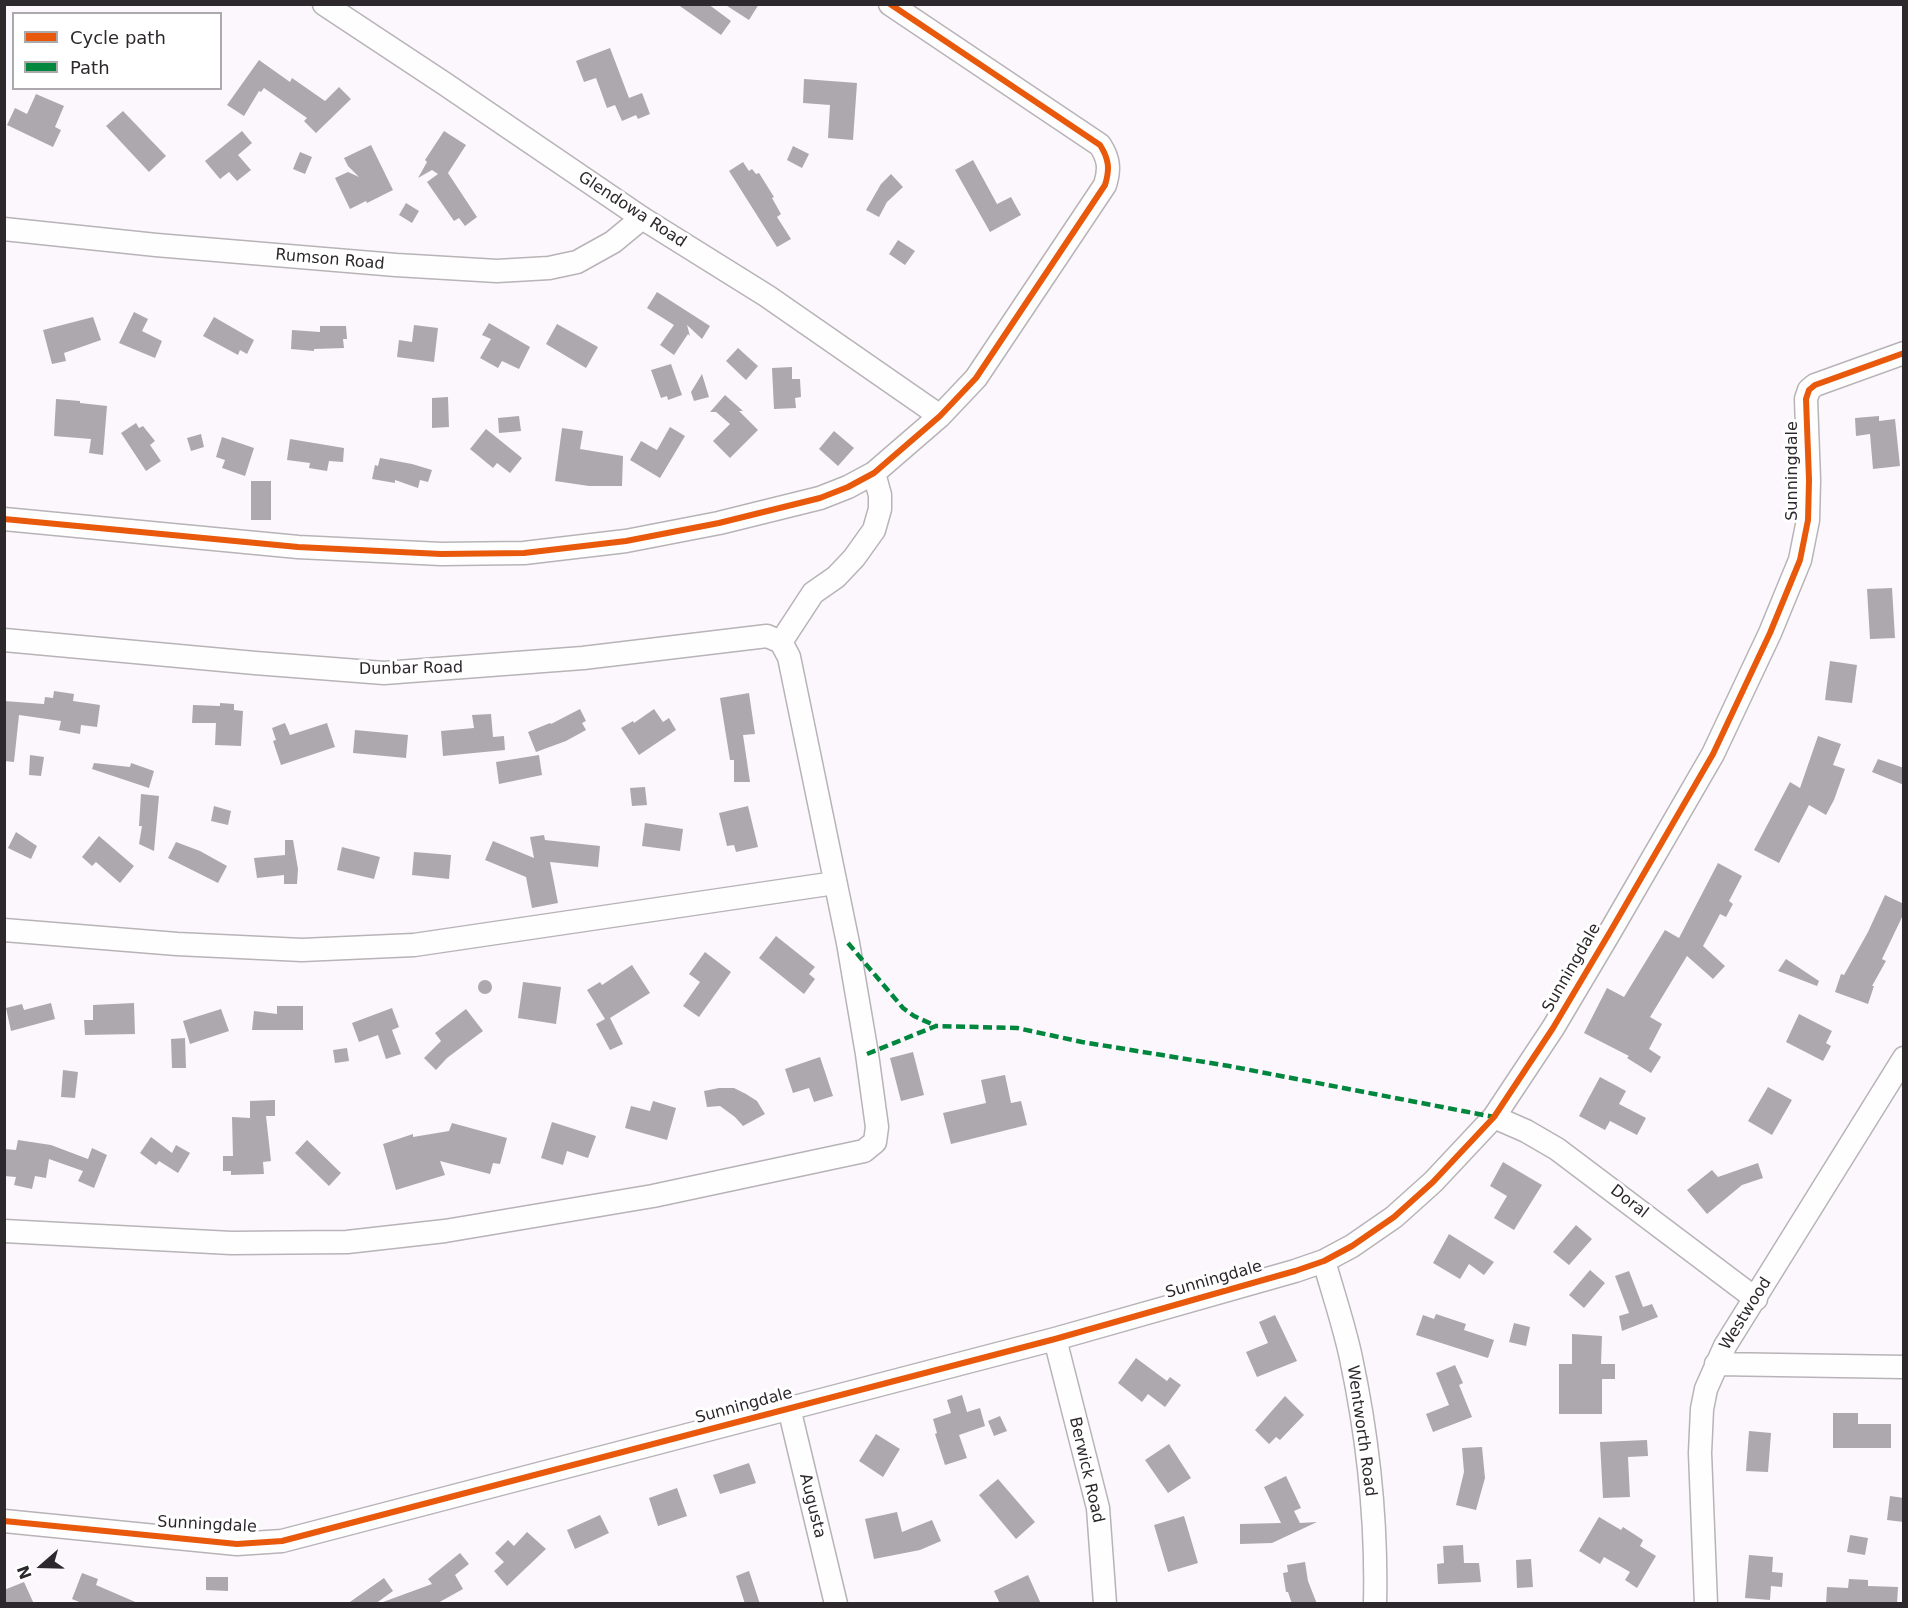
<!DOCTYPE html>
<html>
<head>
<meta charset="utf-8">
<style>
	body { margin:0 }
	#map { position:relative; width:1908px; height:1608px; overflow:hidden; background:#fcf7fc; font-family:"DejaVu Sans",sans-serif }
	canvas { display:block }
	.frame { position:absolute; inset:0; border:6px solid #2c282c; pointer-events:none }
	.legend { position:absolute; left:12px; top:12px; width:210px; height:78px; box-sizing:border-box; background:#fff; border:2px solid #aba9ab; margin:0; padding:8px 10px; list-style:none; font-size:18px; color:#2c282c }
	.legend li { display:flex; align-items:center; gap:12px; height:30px }
	.legend b { width:30px; border:2px solid #aba9ab }
	.north { position:absolute; left:12px; top:1536px; width:60px; height:60px; -webkit-text-stroke:4px #fff; paint-order:stroke; rotate:250deg; font-size:16px; font-weight:700; line-height:24px; text-align:center; color:#2c282c }
	.north::after { content:''; display:block; margin:auto; width:21px; height:27px; background:#2c282c; clip-path:polygon(50% 0,100% 100%,50% 72%,0 100%) }
</style>
</head>
<body>
<div id="map">
<canvas width="1908" height="1608"></canvas>
<div class="frame"></div>
<ul class="legend">
<li><b style="height:8px;background:#e8590c"></b>Cycle path</li>
<li><b style="height:8px;background:#00873e"></b>Path</li>
</ul>
<div class="north">N</div>
</div>
<script>
const ctx = document.querySelector('canvas').getContext('2d');
ctx.lineJoin = 'round';
function fill(path, color) { ctx.fillStyle = color; ctx.fill(path, 'evenodd'); }
function stroke(path, color, width, dash) { ctx.strokeStyle = color; ctx.lineWidth = width; ctx.lineCap = dash ? 'butt' : 'round'; ctx.setLineDash(dash || []); ctx.stroke(path); }
function label(font, color, halo, rows, align = 'center') {
  ctx.font = font + ' "DejaVu Sans",sans-serif'; ctx.lineWidth = 6; ctx.setLineDash([]); ctx.textBaseline = 'middle'; ctx.strokeStyle = halo; ctx.fillStyle = color; for (const [text, x, y, turn = 0] of rows) {
    ctx.save(); ctx.translate(x, y); ctx.rotate((+turn || 0) * Math.PI / 180); ctx.textAlign = isNaN(turn) ? turn : align; if (halo) ctx.strokeText(text, 0, 0); ctx.fillText(text, 0, 0); ctx.restore();
  }
}
const building = new Path2D(`
	M677 4H708L731 21 721 35Z
	M724 4H759L749 20Z
	M610 48 629 98 642 93 650 114 638 119 636 115 622 121 615 105 607 108 596 78 584 82 576 61Z
	M259 60 290 82 292 78 325 101 339 87 351 99 316 133 304 121 307 118 264 88 261 92 259 91 244 116 227 105Z
	M804 79 857 83 853 140 828 138 830 105 803 103Z
	M36 94 64 106 55 127 61 130 53 147 7 125 15 108 27 114Z
	M123 111 166 156 149 172 106 126Z
	M242 131 252 143 238 155 251 170 237 181 229 172 220 179 205 161Z
	M444 131 466 145 448 173 477 217 465 226 459 218 454 221 427 182 438 174 432 170 418 178 427 162 425 160Z
	M371 145 393 190 367 203 366 201 350 209 335 178 348 172 359 177 348 166 344 158Z
	M793 146 809 154 802 168 787 160Z
	M300 152 312 157 305 174 293 169Z
	M973 160 997 204 1011 197 1021 215 990 232 955 170Z
	M743 162 749 171 752 169 756 174 759 173 774 197 772 198 781 214 777 217 791 239 777 247 729 171Z
	M891 174 903 187 887 202 879 217 866 210 881 184Z
	M406 203 419 211 412 223 399 215Z
	M898 240 915 251 905 265 889 254Z
	M657 292 710 326 702 339 687 325 690 336 688 334 674 355 660 345 674 325 647 308Z
	M134 312 148 319 142 331 162 341 155 358 119 343Z
	M93 317 101 340 64 353 66 361 52 364 43 330Z
	M214 317 254 340 247 354 240 350 238 355 203 336Z
	M489 323 530 347 519 369 502 361 498 368 480 358 491 339 482 335Z
	M557 324 598 347 586 368 546 344Z
	M414 325 438 328 434 362 397 357 399 340 412 342Z
	M320 326H346L347 339H343L344 348 314 349V351L291 349 292 330 320 332Z
	M738 348 758 366 746 380 726 361Z
	M671 364 682 395 668 400 667 396 661 398 651 370Z
	M792 367V379H800L801 397 795 398 796 408 774 409 772 368Z
	M702 374 709 397 694 401 691 392Z
	M725 395 743 411H739L758 430 730 458 713 441 730 424 716 412H710Z
	M448 397 449 427 432 428V398Z
	M56 399 80 401V403L107 406 103 455 89 453 91 439 54 436Z
	M519 416 521 431 499 433 498 418Z
	M1879 416V421L1895 419 1900 466 1873 469 1870 434 1856 436 1855 418Z
	M136 423 139 428 143 426 155 441 150 445 161 461 146 471 121 433Z
	M670 427 685 436 660 478 630 460 641 441 657 450Z
	M562 428 583 431 580 449 623 456 622 486H589L555 481Z
	M486 429 522 458 510 473 497 463 493 468 470 449Z
	M834 431 854 448 838 466 819 449Z
	M201 434 204 447 191 451 187 438Z
	M222 437 254 448 245 476 222 468 225 460 216 457Z
	M290 439 344 448 343 462 329 461 327 471 309 468 310 463 287 460Z
	M380 458 412 464 432 470 428 482 420 480 418 488 395 480V483L372 479 375 465 378 466Z
	M251 481H271V520H251Z
	M1892 588 1895 638 1870 639 1867 589Z
	M1830 661 1857 665 1852 703 1825 700Z
	M54 691 74 694 73 701 100 705 97 727 81 725 80 734 59 730 61 721 19 715 14 762 4 761V701L44 704 45 697 53 698Z
	M749 693 755 734 743 735 750 782H734V760H730L720 698Z
	M220 703 234 704V710L243 711 241 746 215 745 216 723H192L193 705 220 706Z
	M580 709 586 721 582 723 586 730 566 741 536 752 528 732 550 723 551 724Z
	M654 709 663 722 669 718 676 730 639 755 621 728 633 721 634 723Z
	M491 714 493 737 504 736 505 750 443 756 441 731 474 728 472 715Z
	M285 723 290 735 327 723 335 747 281 765 273 741 276 740 272 728Z
	M355 730 408 735 406 758 353 753Z
	M1818 736 1841 744 1833 765 1845 769 1834 800 1826 815 1809 805 1779 863 1754 850 1790 782 1800 788Z
	M30 755 44 757 41 776 29 775Z
	M539 755 542 775 499 784 496 762Z
	M1878 759 1904 768V785L1872 772Z
	M94 763 130 767 131 763 154 771 149 788 92 769Z
	M645 787 647 805 632 806 630 788Z
	M141 794 159 796 154 851 139 844 142 826H139Z
	M214 806 231 811 228 825 211 821Z
	M748 806 758 847 736 852 734 845 727 846 719 813Z
	M645 823 683 829 680 851 642 846Z
	M16 832 37 846 31 859 8 848Z
	M544 835 545 840 600 846 598 867 550 862 558 903 532 908 526 877 485 860 493 841 534 858 530 837Z
	M99 836 134 866 120 883 96 862 92 866 82 857Z
	M285 840H293L298 869 297 884H284V875L257 878 254 858 285 855Z
	M176 842 200 851 227 866 218 883 168 858Z
	M342 847 380 857 374 879 337 870Z
	M414 852 451 855 449 879 412 875Z
	M1718 863 1742 876 1729 901 1733 904 1726 917 1720 914 1703 946 1725 966 1713 979 1687 956 1650 1017 1662 1024 1649 1049 1661 1057 1651 1073 1627 1058 1629 1056 1584 1033 1607 988 1624 997 1665 930 1679 938Z
	M1885 895 1904 904V913L1882 959 1886 961 1872 986H1874L1868 1004 1835 992 1841 974 1844 975 1868 932Z
	M776 936 815 967 809 974 815 979 804 994 759 958Z
	M705 952 731 972 699 1017 683 1006 700 982 689 974Z
	M1786 959 1819 981 1817 986 1778 971Z
	M632 965 650 993 610 1018 623 1044 610 1050 596 1024 605 1019 587 990 600 982 602 985Z
	M478 987a7 7 0 1 1 14 0a7 7 0 1 1-14 0Z
	M523 982 561 987 556 1024 518 1018Z
	M51 1003 55 1019 11 1031 6 1008 22 1004 24 1010Z
	M134 1003 135 1034 85 1035 84 1020H93V1005Z
	M277 1006H303V1030H252L254 1011 277 1014Z
	M392 1008 399 1027 392 1030 401 1054 386 1059 378 1035 359 1042 352 1023Z
	M221 1009 229 1031 190 1044 183 1021Z
	M466 1009 483 1031 447 1058 436 1070 424 1058 441 1041 435 1033Z
	M1799 1014 1832 1031 1826 1043 1831 1046 1823 1061 1786 1042Z
	M185 1038 186 1068H172L171 1039Z
	M347 1048 349 1061 335 1063 333 1050Z
	M913 1052 924 1095 901 1101 890 1058Z
	M820 1057 833 1096 814 1102 809 1088 793 1093 785 1069Z
	M63 1070 78 1072 75 1098 61 1097Z
	M1005 1075 1011 1103 1021 1101 1027 1125 951 1144 943 1113 986 1103 981 1080Z
	M1600 1077 1626 1091 1619 1104 1646 1118 1637 1135 1610 1121 1605 1130 1579 1116Z
	M1768 1087 1792 1100 1772 1135 1748 1121Z
	M719 1088H734L746 1094 757 1101 765 1114 743 1126 735 1117 720 1106 707 1107 704 1091Z
	M275 1100V1116H266L271 1161 263 1162 264 1174 231 1175V1171H223V1156H233L232 1117 250 1118V1101Z
	M653 1101 676 1108 667 1140 625 1128 631 1106 650 1111Z
	M552 1122 596 1136 588 1158 567 1151 563 1165 541 1158Z
	M452 1123 507 1138 500 1164 493 1163 490 1174 440 1161 445 1175 396 1190 383 1144 413 1134V1137L449 1131Z
	M151 1137 172 1153 176 1145 190 1153 178 1173 159 1161 156 1165 140 1153Z
	M18 1140 51 1145 88 1159 92 1148 107 1155 94 1188 78 1181 83 1171 49 1159 46 1178 35 1176 32 1189 14 1185 16 1177 4 1176V1149L16 1150Z
	M307 1140 341 1173 329 1186 295 1153Z
	M1503 1162 1542 1185 1514 1230 1494 1218 1507 1196 1490 1186Z
	M1758 1163 1763 1178 1742 1185 1707 1214 1687 1190 1712 1170 1718 1177Z
	M1576 1225 1592 1239 1569 1265 1553 1252Z
	M1449 1234 1494 1262 1484 1275 1469 1264 1460 1279 1433 1263Z
	M1590 1270 1605 1283 1584 1308 1569 1295Z
	M1629 1271 1643 1307 1652 1304 1658 1317 1622 1331 1619 1316 1629 1313 1615 1276Z
	M1436 1314 1466 1324 1464 1330 1494 1340 1488 1358 1416 1335 1423 1315 1434 1319Z
	M1275 1315 1297 1361 1257 1377 1246 1352 1268 1343 1259 1322Z
	M1514 1323 1530 1327 1526 1346 1509 1342Z
	M1572 1334 1602 1336 1601 1364H1615V1379H1602V1414H1559V1364H1572Z
	M1136 1358 1167 1381 1170 1377 1181 1385 1165 1407 1148 1394 1142 1402 1118 1383Z
	M1455 1365 1463 1383 1459 1385 1472 1417 1433 1432 1426 1414 1449 1405 1436 1373Z
	M962 1395 967 1412 980 1408 985 1426 959 1435 967 1458 945 1465 935 1434 937 1433 933 1419 951 1413 947 1400Z
	M1285 1396 1304 1415 1280 1440 1276 1437 1269 1444 1255 1430Z
	M1833 1413H1858V1424H1891V1448H1833Z
	M1000 1416 1007 1431 994 1436 988 1421Z
	M1749 1431 1771 1433 1768 1472 1746 1471Z
	M876 1434 900 1449 883 1477 859 1461Z
	M1647 1440 1648 1456 1628 1457 1630 1497 1603 1498 1600 1442Z
	M1169 1444 1191 1478 1168 1493 1145 1460Z
	M1482 1447 1485 1478 1476 1510 1456 1505 1464 1472 1462 1448Z
	M749 1463 756 1483 720 1494 713 1475Z
	M1286 1476 1301 1508 1294 1511 1300 1523 1317 1522 1272 1543 1240 1544V1524L1281 1523 1264 1487Z
	M998 1479 1035 1522 1016 1539 979 1495Z
	M677 1488 687 1516 658 1526 649 1498Z
	M1890 1496 1904 1498V1522L1887 1520Z
	M897 1512 902 1532 932 1520 941 1541 920 1550 874 1559 865 1519Z
	M600 1515 609 1533 575 1549 567 1530Z
	M1184 1516 1198 1563 1168 1572 1154 1525Z
	M1599 1517 1621 1530 1623 1527 1643 1540 1640 1546 1656 1556 1637 1588 1625 1580 1630 1572 1604 1557 1600 1564 1579 1551Z
	M527 1532 546 1549 507 1586 494 1571 504 1562 495 1553 508 1540 514 1546Z
	M1850 1535 1868 1538 1865 1555 1847 1552Z
	M1463 1545 1464 1563H1479L1481 1582 1438 1584 1437 1564 1444 1563 1443 1546Z
	M460 1553 469 1564 455 1575 463 1589 436 1604H383V1602L432 1584 428 1579Z
	M1749 1555 1773 1557 1772 1572 1783 1573 1782 1587 1771 1586 1770 1600 1745 1598Z
	M1531 1559 1533 1587 1517 1588 1516 1560Z
	M1305 1562 1308 1581 1317 1604H1292L1288 1592H1286L1283 1573 1288 1572 1287 1565Z
	M749 1571 760 1604H745L736 1576Z
	M82 1573 98 1579 96 1585 140 1604H84L72 1599Z
	M1028 1575 1041 1604H1000L994 1591Z
	M206 1577H228V1591L206 1590Z
	M384 1578 393 1591 375 1604H347Z
	M1849 1579 1868 1580V1586L1898 1587 1897 1604H1826L1827 1587 1848 1588Z
	M24 1582 34 1604H4V1590Z`);
const minor = new Path2D(`
	M324 4 445 84 642 218 767 296 940 416
	M4 229 156 245 396 265 497 271 549 268 577 262 613 242 642 218
	M4 519 298 547 441 554 524 553 626 541 719 523 820 498 848 487 874 473 940 416 976 378 1105 185C1110 169 1109 159 1100 145L890 4
	M4 640 255 663 384 673 583 658 767 636 781 642
	M781 642 813 593 836 577 854 558 874 530 880 509V495L874 473
	M4 930 177 944 302 950 414 945 835 883
	M1494 1117 1526 1131 1557 1149 1756 1299
	M4 1231 231 1243 347 1242 445 1231 653 1196 864 1151 875 1142 877 1127 867 1054 848 943 789 657 781 642
	M1324 1261C1333 1293 1344 1325 1351 1358 1368 1438 1377 1522 1375 1604
	M1055 1339 1098 1508 1105 1604
	M1716 1364 1904 1367
	M789 1408 836 1604
	M4 1521 237 1544 282 1541 1055 1339 1295 1271 1324 1261 1352 1246 1394 1217 1433 1182 1494 1117 1553 1028 1610 932 1713 754 1770 633 1800 560 1808 520 1809 480 1806 399 1809 390 1815 385 1904 353
	M1706 1604 1700 1453 1702 1409 1706 1389 1725 1346 1904 1058`);
const quiet = new Path2D(`
	M848 943 903 1008 914 1016 936 1026
	M867 1054 936 1026 1017 1028 1082 1042 1229 1066 1494 1117`);
const cycleway = new Path2D(`
	M4 519 298 547 441 554 524 553 626 541 719 523 820 498 848 487 874 473 940 416 976 378 1105 185C1110 169 1109 159 1100 145L890 4
	M4 1521 237 1544 282 1541 1055 1339 1295 1271 1324 1261 1352 1246 1394 1217 1433 1182 1494 1117 1553 1028 1610 932 1713 754 1770 633 1800 560 1808 520 1809 480 1806 399 1809 390 1815 385 1904 353`);
const streetNames = [
	["Glendowa Road",632,210,33],
	["Rumson Road",330,260,5],
	["Sunningdale",1793,471,-90],
	["Dunbar Road",411,669,-1],
	["Sunningdale",1572,968,-60],
	["Doral",1629,1202,38],
	["Sunningdale",1214,1280,-16],
	["Westwood",1746,1314,-58],
	["Sunningdale",744,1406,-15],
	["Wentworth Road",1361,1431,82],
	["Berwick Road",1086,1470,77],
	["Augusta",812,1506,76],
	["Sunningdale",207,1525,3]
];
fill(building, '#ada8ad');
stroke(minor, '#b7b3b7', 25);
stroke(minor, '#fffeff', 22);
stroke(quiet, '#00873e', 4.5, [9, 4.5]);
stroke(cycleway, '#e8590c', 6);
label('16px', '#2c282c', '#fff', streetNames);
</script>
</body>
</html>
